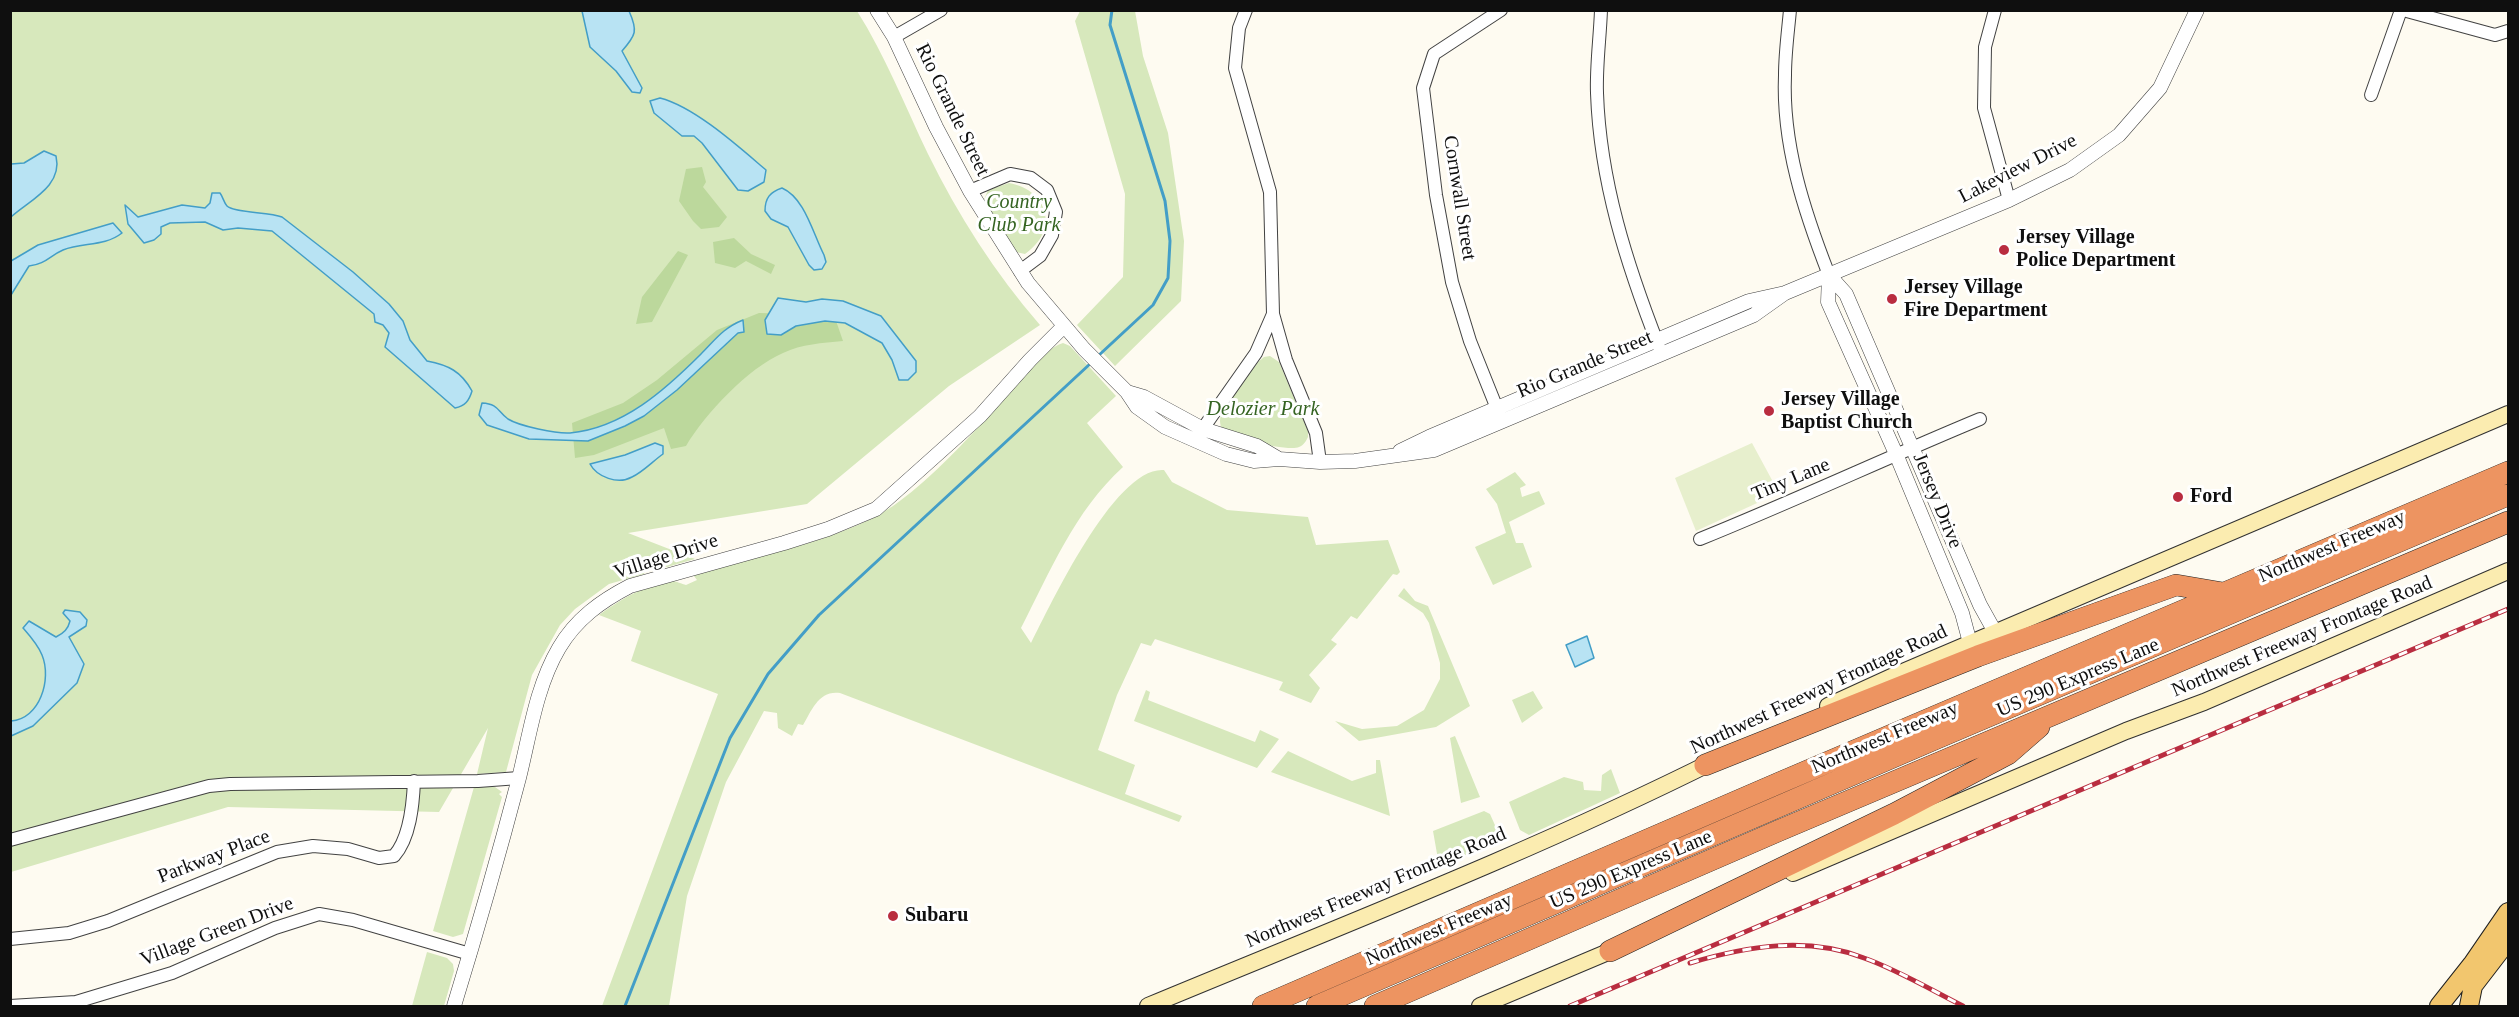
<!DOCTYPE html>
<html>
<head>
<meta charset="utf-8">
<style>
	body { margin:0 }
	#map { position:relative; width:2519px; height:1017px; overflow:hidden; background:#fefbf1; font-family:"Times New Roman",serif }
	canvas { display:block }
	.frame { position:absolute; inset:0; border:12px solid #0f0f0f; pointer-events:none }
</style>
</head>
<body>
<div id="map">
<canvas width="2519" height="1017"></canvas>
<div class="frame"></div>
</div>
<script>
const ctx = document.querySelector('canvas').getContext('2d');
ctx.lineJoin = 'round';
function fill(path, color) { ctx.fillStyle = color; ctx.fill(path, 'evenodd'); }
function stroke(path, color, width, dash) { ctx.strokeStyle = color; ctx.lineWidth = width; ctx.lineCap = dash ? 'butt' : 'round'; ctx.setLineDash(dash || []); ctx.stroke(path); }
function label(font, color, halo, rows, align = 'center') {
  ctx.font = font + ' "Times New Roman",serif'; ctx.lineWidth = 6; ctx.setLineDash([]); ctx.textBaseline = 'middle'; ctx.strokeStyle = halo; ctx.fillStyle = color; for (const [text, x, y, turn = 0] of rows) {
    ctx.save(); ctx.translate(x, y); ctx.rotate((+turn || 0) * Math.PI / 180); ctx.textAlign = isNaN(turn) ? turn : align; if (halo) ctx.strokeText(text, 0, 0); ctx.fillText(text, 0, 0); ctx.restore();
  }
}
const green = new Path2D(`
	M11 11H857C885 55 905 106 928 154 958 215 995 273 1040 325L949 386 807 504 628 533 695 559 667 567 656 563 647 566 644 574 609 584 575 609 560 625 532 675 506 772 477 774 488 728 439 812 228 807 11 872Z
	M1080 11H1135L1143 56 1168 133 1184 241 1181 301 1115 366 1077 325 1123 277 1125 194 1075 21Z
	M1009 183C1048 190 1060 230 1025 254L1016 252 984 200 988 190Z
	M1063 343 1070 346 1116 396 1087 423 1123 467C1074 512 1051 570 1021 628L1031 643C1051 604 1115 466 1164 470L1172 482 1227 510 1308 517 1316 545 1388 540 1400 572 1397 575 1393 574 1357 619 1351 616 1331 640 1337 644 1309 675 1320 688 1311 703 1279 690 1283 682 1155 639 1151 646 1141 643 1117 695 1098 750 1135 765 1125 794 1182 816 1179 822 840 693C819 690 812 710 803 725L798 724 792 736 778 728 777 713 764 711 726 782 687 896 669 1006H602L718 694 631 661 641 631 599 615C617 602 650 581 672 581 676 581 682 584 686 585L697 580 694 576 696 573C757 556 841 541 893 506 926 483 959 448 986 419 1005 400 1039 350 1063 343Z
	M1270 356 1279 362 1308 431V437C1306 441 1304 445 1299 447 1289 452 1231 438 1222 430 1221 428 1220 423 1220 421 1220 408 1250 374 1258 362L1264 357Z
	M1515 472 1526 485 1520 488 1522 497 1539 491 1545 504 1509 522 1516 543H1523L1532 567 1493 585 1475 547 1506 533 1497 504 1486 489Z
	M1404 588 1415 601 1428 606 1470 706 1436 727 1359 741 1335 721 1362 729 1397 726 1424 710 1440 679V663L1429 623 1423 613 1398 596Z
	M1146 690 1150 692 1148 700 1255 742 1260 730 1279 739 1257 768 1134 721Z
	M1533 691 1543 708 1522 723 1512 700Z
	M1455 736 1480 797 1461 803 1450 738Z
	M1288 751 1352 781 1376 773V760H1380L1390 816 1271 772Z
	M1611 769 1620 793 1529 835 1520 830 1509 802 1564 777 1583 782 1584 790 1601 791 1602 775Z
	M474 787H495L502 792 499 794 502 797 463 934 453 937 433 931Z
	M1484 811 1490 814 1502 841 1439 865 1433 831Z
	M427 952 447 958 453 964 454 971 444 1006H412Z`);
const forest = new Path2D(`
	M702 167 706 182 703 187 727 217 719 227 701 229 693 221 679 201 686 169Z
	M734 238 751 254 775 265 771 274 746 261 735 268 715 263 713 242Z
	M678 251 688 255 652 322 636 324 642 297Z
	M759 313 834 315 843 341C822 343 802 344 783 353 748 368 705 414 686 446L671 449 664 428 594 455 575 458 572 423 623 403 657 380 717 330Z`);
const pitch = new Path2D(`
	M1752 443 1779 493 1696 531 1675 478Z`);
const water = new Path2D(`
	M582 11H629C638 31 636 35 622 51L642 88 640 93 632 92 616 71 590 47Z
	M660 98C695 107 739 147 766 170L764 182 748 191 738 190 702 143 694 136H682L654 113 650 101Z
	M44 151 56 156C63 186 30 200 11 217V164L24 163Z
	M782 188C805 198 813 234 824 255L826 262 822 269 814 270 809 265 788 227 771 219 765 211C765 198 770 192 782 188Z
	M212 193H220C223 197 224 203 227 206 234 213 269 212 282 217L353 272 389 304 403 321 410 340 427 361C448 365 461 371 472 391 469 401 465 406 455 408L385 347 389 333 383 325 375 322 374 314 272 231 238 228 223 230 205 222 170 223 161 227V234L154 240 144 243 128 224 125 205 138 217 182 205 205 208 210 203Z
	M113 223 122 233C104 247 83 242 63 250 49 256 46 264 29 266L11 295V261L38 245Z
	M778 298 806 302 822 299 843 301 881 316 916 361V372L908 380H899L892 360 882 343 845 323 825 321 796 326 781 335 767 334 765 320Z
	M743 320 744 332 738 333 677 390 644 416 625 426 588 441 529 439 487 425 479 415 482 403C499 404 497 411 508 419 519 426 557 434 570 433 623 428 665 390 701 354 715 340 723 328 743 320Z
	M655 443 663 446V454C653 461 643 472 632 477 618 485 597 477 590 464L625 455Z
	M65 610 80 612 87 620 86 626 69 637 84 664 77 683 33 726 11 736V721C40 719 52 679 42 655 38 645 30 636 23 628L29 621 56 637C64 633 68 629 70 621L63 613Z
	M1587 636 1594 658 1575 667 1566 645Z`);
const stream = new Path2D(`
	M1098 356 1153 305 1168 278 1170 241 1165 201 1110 25 1112 10
	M625 1006 730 738 768 674 819 615 1091 363`);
const minor = new Path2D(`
	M1501 10 1434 54 1423 88 1436 195 1452 282 1470 341 1502 421
	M1601 10C1600 38 1596 66 1597 93 1600 182 1627 265 1659 347
	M1790 10C1788 32 1785 53 1785 75 1782 144 1804 211 1829 275
	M1995 10 1985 47 1984 108 2009 200
	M2403 10 2495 35 2508 31
	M894 37 941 10
	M2371 95 2401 10
	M970 191 1010 174 1031 178 1047 190 1056 212 1052 235 1040 256 1020 271
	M1273 314 1286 360 1316 433 1320 462
	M1197 437 1256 353 1273 314 1270 192 1235 68 1239 28 1246 10
	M1700 539C1794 501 1886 458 1980 419
	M10 840 209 786 230 784 478 781 519 778
	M10 939 69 933 108 921 277 852 313 846 348 849 379 858 394 856C410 838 413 805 414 781
	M10 1006 76 1002 172 973 275 928 319 914 353 920 470 954`);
const tertiary = new Path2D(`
	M877 10 894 37 936 127 970 191 1028 283 1084 349 1127 392 1137 407 1165 427 1226 454 1254 461 1279 459 1320 462 1355 461 1434 450 1754 315 1785 293
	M1829 275 1828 302 1896 454 1962 613 1970 643
	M1829 275 1846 294 1980 605 1995 632
	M1127 392 1144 397 1203 429 1257 446 1279 459
	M1400 451 1429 437 1749 301 1785 293 2009 200 2070 170 2119 135 2160 88 2197 10
	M454 1006C477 931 499 854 519 778 530 734 536 687 559 648 576 619 601 601 630 586L784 543 828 529 876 509 980 416 1030 360 1064 326`);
const secondary = new Path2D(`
	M1828 706 1898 674 2508 414
	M1793 873 2126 731 2204 702 2508 571
	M1148 1006C1338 927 1532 852 1716 760
	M1480 1006 1620 947`);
const primary = new Path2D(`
	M2439 1006 2473 963 2508 912
	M2469 1006 2473 986 2503 947 2508 934`);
const motorway = new Path2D(`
	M1705 765 1978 656 2176 585 2223 593
	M1610 951 1894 814 2008 754 2039 727
	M1263 1006 1779 783 2508 472
	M1317 1006 1935 739 2508 495
	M1375 1006 1778 831 2508 522`);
const rail = new Path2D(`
	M1690 963C1747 946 1807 936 1864 958 1898 970 1931 990 1963 1006
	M1570 1006 2508 609`);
const markers = [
	[2004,250,6,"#b92d40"],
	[1892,299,6,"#b92d40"],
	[1769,411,6,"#b92d40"],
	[2178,497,6,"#b92d40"],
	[893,916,6,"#b92d40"]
];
const streetNames = [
	["Rio Grande Street",952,110,64],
	["Lakeview Drive",2018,169,-27],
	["Cornwall Street",1459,198,81],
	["Rio Grande Street",1585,365,-23],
	["Tiny Lane",1791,480,-23],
	["Jersey Drive",1937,501,68],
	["Northwest Freeway",2332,547,-23],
	["Village Drive",666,557,-18],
	["Northwest Freeway Frontage Road",2302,637,-23],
	["US 290 Express Lane",2078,678,-23],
	["Northwest Freeway Frontage Road",1819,690,-25],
	["Northwest Freeway",1885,738,-23],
	["Parkway Place",214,857,-21],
	["US 290 Express Lane",1631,870,-23],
	["Northwest Freeway Frontage Road",1376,888,-23],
	["Northwest Freeway",1439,930,-23],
	["Village Green Drive",217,932,-21]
];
const parkNames = [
	["Country",1019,203],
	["Club Park",1019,226],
	["Delozier Park",1263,410]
];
const poiNames = [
	["Jersey Village",2016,238],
	["Police Department",2016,261],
	["Jersey Village",1904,288],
	["Fire Department",1904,311],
	["Jersey Village",1781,400],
	["Baptist Church",1781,423],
	["Ford",2190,497],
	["Subaru",905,916]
];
fill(green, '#d7e8bc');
fill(forest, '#bcd89c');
fill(pitch, '#e7efcd');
fill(water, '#b8e3f3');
stroke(water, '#439ec7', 1.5);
stroke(stream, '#439ec7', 3);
stroke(minor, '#424242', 14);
stroke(tertiary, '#424242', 15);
stroke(secondary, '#313131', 18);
stroke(primary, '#202020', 20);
stroke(motorway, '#202020', 22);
stroke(minor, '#fff', 12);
stroke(tertiary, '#fff', 14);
stroke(secondary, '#fbecb0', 16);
stroke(primary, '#f2c66e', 18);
stroke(motorway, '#ed9461', 21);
stroke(rail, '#b92d40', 5);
stroke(rail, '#fff', 3, [9]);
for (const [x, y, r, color] of markers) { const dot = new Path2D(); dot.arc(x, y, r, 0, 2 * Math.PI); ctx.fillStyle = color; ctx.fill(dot); stroke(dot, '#fff', 2); }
label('20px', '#0f0f0f', '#fff', streetNames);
label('italic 20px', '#356422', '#fff', parkNames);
label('bold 20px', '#0f0f0f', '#fff', poiNames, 'left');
</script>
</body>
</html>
